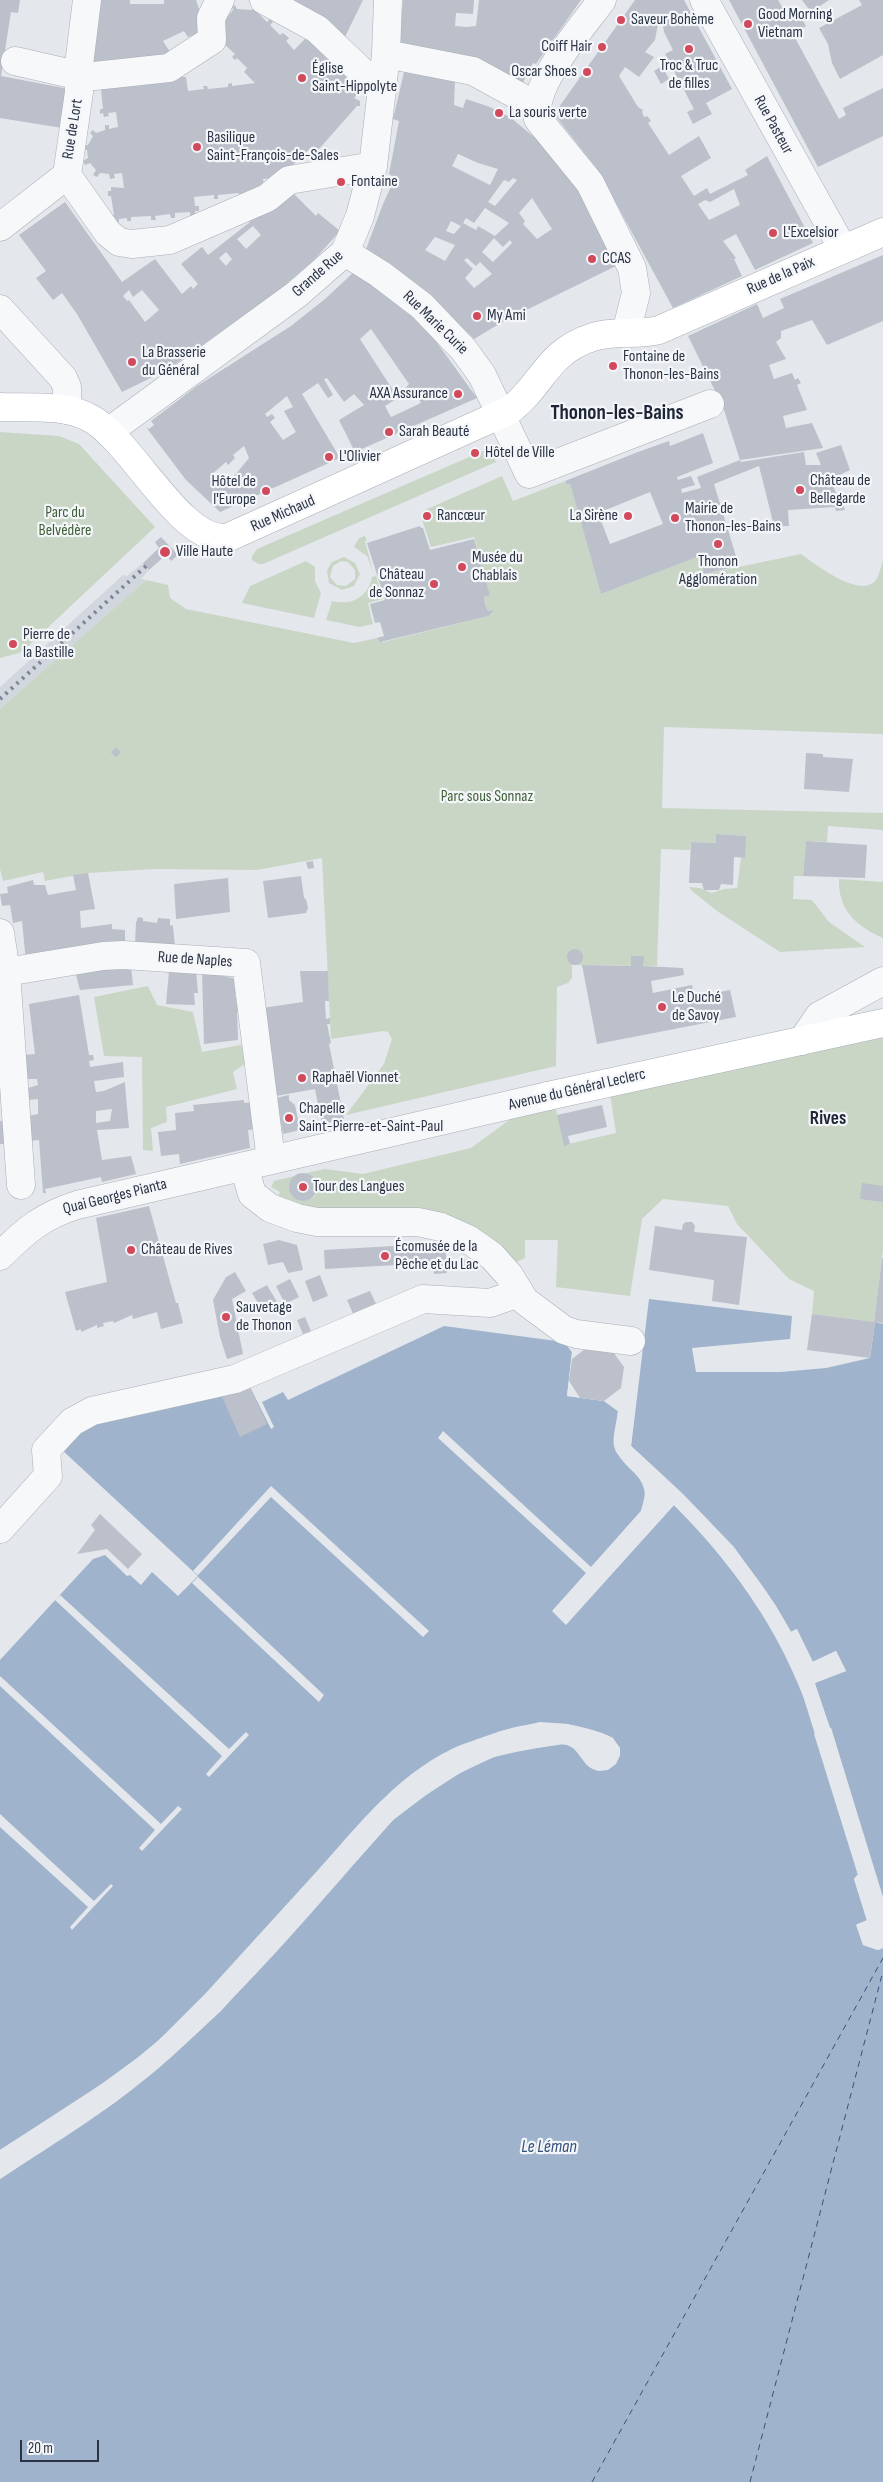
<!DOCTYPE html>
<html>
<head>
<meta charset="utf-8">
<style>
	body { margin:0 }
	#map { position:relative; width:883px; height:2482px; overflow:hidden; background:#e4e7ec; font-family:"Sofia Sans Condensed",sans-serif }
	canvas { display:block }
	.scale { position:absolute; left:20px; top:2440px; width:79px; height:22px; box-sizing:border-box; border:2px solid #2b3445; border-top:0; padding-left:6px; font-size:15px; line-height:18px; white-space:nowrap; color:#2b3445; -webkit-text-stroke:4px #f4f6f9; paint-order:stroke }
</style>
</head>
<body>
<div id="map">
<canvas width="883" height="2482"></canvas>
<div class="scale">20 m</div>
</div>
<script>
const ctx = document.querySelector('canvas').getContext('2d');
ctx.lineJoin = 'round';
function fill(path, color) { ctx.fillStyle = color; ctx.fill(path, 'evenodd'); }
function stroke(path, color, width, dash) { ctx.strokeStyle = color; ctx.lineWidth = width; ctx.lineCap = dash ? 'butt' : 'round'; ctx.setLineDash(dash || []); ctx.stroke(path); }
function label(font, color, halo, rows, align = 'center') {
  ctx.font = font + ' "Sofia Sans Condensed",sans-serif'; ctx.lineWidth = 4.5; ctx.setLineDash([]); ctx.textBaseline = 'middle'; ctx.strokeStyle = halo; ctx.fillStyle = color; for (const [text, x, y, turn = 0] of rows) {
    ctx.save(); ctx.translate(x, y); ctx.rotate((+turn || 0) * Math.PI / 180); ctx.textAlign = isNaN(turn) ? turn : align; if (halo) ctx.strokeText(text, 0, 0); ctx.fillText(text, 0, 0); ctx.restore();
  }
}
const built = new Path2D(`
	M143 563 149 570 141 579 146 580 0 709V687L123 575 127 576Z`);
const green = new Path2D(`
	M0 432 59 436 79 444 155 527 26 648 19 653 0 658Z
	M490 448 496 462 263 564H259L252 560V556L257 549Z
	M502 476 513 501 565 481 567 485 570 484 601 594 700 556 705 574 801 554C815 564 857 597 874 582 879 578 880 568 883 561V734L664 727 662 808 883 813V830L828 826 827 842 806 841 803 876H794L793 899 812 900 829 922 865 947 780 952 717 911 692 891 689 887 700 888 712 893 724 889 737 888 741 858H745V836L717 834 716 843 691 842 690 850 661 849 657 966 572 965V978L568 983 557 987 556 1066 346 1115 384 1064 392 1039 388 1032 383 1031 331 1039 322 858 257 870 153 869 88 873 45 881 43 872 3 881 0 869V709L146 580 168 585 170 598 186 609 354 643 377 638 383 642 489 616 494 610 488 611 484 597 490 595 474 537 431 547 421 516 425 510Z
	M365 536 367 541H365L373 572 367 556 354 547 359 538Z
	M344 557 355 563 360 574 354 586 342 590 329 583 327 570 332 562ZM341 561 348 562 355 570V579L346 586 337 585 330 577 333 566Z
	M306 561 315 567V581L321 593 314 618 242 603 250 586Z
	M376 576 383 599 368 603 373 624 360 627 326 620 332 601C352 606 368 597 372 577Z
	M839 879 883 882V938C856 926 838 910 839 879Z
	M148 986 157 1005 193 1012 202 1052 246 1044 245 1064 233 1072 237 1089 166 1107 167 1122 151 1128 153 1151 143 1150 142 1057 104 1056 94 997Z
	M883 1034V1249L874 1322 812 1314 814 1291 789 1279 737 1224 728 1206 663 1199 642 1219 630 1296 556 1287 558 1240H525V1258L515 1263 509 1255 277 1200 280 1192 271 1187 274 1181 295 1176 289 1185 291 1194C297 1203 307 1203 315 1196L317 1185 314 1178 306 1173 325 1169 363 1174 471 1148 516 1115 555 1106 564 1145 616 1133 610 1094Z`);
const water = new Path2D(`
	M649 1299 792 1316 790 1339 692 1348 696 1372H780L826 1368 870 1358 875 1322 883 1324V1897L831 1728H830L814 1683 846 1671 836 1651 813 1662 797 1629 791 1632C751 1557 692 1502 631 1446Z
	M444 1326 564 1342 572 1352 567 1396 604 1401 618 1411C617 1421 612 1437 614 1446 623 1473 656 1475 641 1511L553 1611 566 1624 674 1505C740 1572 788 1642 816 1733L814 1734 858 1875 854 1879 867 1921 857 1924 863 1945 878 1950 883 1948V2482H0V2179C58 2141 118 2105 170 2058 251 1986 321 1901 393 1820 424 1796 456 1771 494 1757 514 1750 537 1748 558 1745 574 1742 578 1755 587 1765 599 1777 614 1768 620 1755L613 1738C573 1719 533 1719 492 1734 479 1739 464 1743 452 1749 393 1777 350 1835 307 1883 264 1930 222 1979 177 2023 125 2074 61 2111 0 2150V1660L93 1559 105 1555 127 1576 130 1575 141 1585 152 1572 178 1596 198 1576 61 1449 85 1424 248 1383 271 1429 274 1427 262 1402 283 1392 288 1400Z`);
const pier = new Path2D(`
	M564 1342H568L575 1351 570 1394 604 1398 620 1409 616 1445 618 1451 640 1474 648 1492V1502L643 1512 556 1611 566 1621 673 1503 708 1536 756 1597 781 1640 803 1688 861 1874 856 1879 870 1921 860 1926 865 1943 878 1948 883 1946V1948L878 1950 863 1945 856 1925 867 1920 854 1879 858 1874 801 1689 779 1641 754 1598 706 1538 674 1505 566 1625 552 1611 586 1573 438 1438 443 1431 591 1567 641 1511 646 1492 638 1475 616 1452 614 1445 618 1411 604 1401 567 1396 572 1352Z
	M640 1351H642L631 1446 682 1493 734 1547 776 1606 791 1632 796 1629 812 1662 836 1651 846 1671 815 1683 830 1728H831L883 1900 881 1898 830 1731 812 1684 813 1681 843 1669 835 1654 811 1664 795 1632 789 1634 774 1607 732 1548 680 1495 629 1447 628 1434Z
	M271 1486 429 1631 423 1637 271 1497 198 1575 193 1571Z
	M198 1577 324 1695 319 1702 192 1583Z
	M60 1595 229 1749 246 1732 249 1735 209 1777 206 1774 222 1756 55 1600Z
	M0 1676 161 1824 178 1806 182 1809 142 1851 139 1848 155 1830 0 1686Z
	M540 1722 568 1724 602 1733 613 1738 620 1748V1755L616 1764 608 1770 598 1771 587 1765 574 1748 564 1743 516 1752 494 1757 460 1773 426 1795 393 1820 221 2011 170 2058 117 2101 0 2179V2176L115 2099 168 2057 219 2009 391 1819 425 1793 459 1770 494 1755 516 1750 564 1741 575 1746 582 1752 589 1763 598 1768 607 1767 614 1762 618 1755 617 1749 611 1740 602 1735 568 1727 541 1725 485 1739 453 1751 434 1763 382 1804 207 1996 153 2050 101 2087 0 2153V2150L100 2085 151 2048 205 1994 380 1802 412 1774 452 1749 502 1731Z
	M0 1814 94 1901 111 1884 113 1886 72 1930 70 1927 88 1907 0 1827Z`);
const ferry = new Path2D(`
	M592 2482 883 1958
	M750 2482 883 1971`);
const building = new Path2D(`
	M0 0H20L18 13 11 12 1 76 69 89 62 128 0 118Z
	M96 0H130V4H164V0H196L206 30 188 37 184 31 163 41 170 52 149 60 92 70Z
	M280 0H363L343 41Z
	M403 0H474L473 14 456 13 455 26 467 27 476 26 479 0H581L536 64 533 63 521 86 399 49Z
	M635 0H684L732 89 706 103 712 114 693 124 687 112 694 109 665 54 673 50 664 32 663 24H658L655 40 645 52 654 57 639 77 625 67 619 76 638 107 643 110 642 112 644 117 647 116 651 121 648 123 669 155 699 136 711 158 681 176 694 196 707 188 710 194 748 175 745 170 767 156 813 243 755 270 736 234 723 241 736 258 734 259 742 276 673 308 598 170 554 114ZM734 189 740 205 709 220 698 204 705 200 710 202Z
	M729 0H778L787 15 796 9 806 26 793 34 839 119 846 115 843 108 883 88V136L818 167Z
	M802 0H829L811 12Z
	M859 0H883V55L840 79 832 63 828 44 819 28 862 5Z
	M235 5 237 9 252 10 254 6 257 7 256 11 267 22 270 19 273 22 270 25 280 35 283 33 289 38 286 41 294 50 309 35 363 88 354 98 360 101V106H357L319 149 312 147 302 156 304 159 302 161 299 159 281 177 263 179 264 186 260 191 243 193V196L239 197V193L218 195V199H214V195L194 197 195 206H199V211H195V216H190V212L175 213V218H171L170 214 155 216 156 220H151V216L131 217V221H127V218L119 219V222H114L110 215H114L111 196H108V191H111V187L124 188 122 173 114 174 115 178 110 179 109 174 100 173 97 177 93 175 96 170 90 163 85 165 83 161 88 158 87 150 82 149 83 145H88L93 136 90 133 93 130 96 133 105 130V125H109V129L118 127 116 112 108 113 109 116 104 117 103 113 100 114V109H103L101 90H98L97 85 182 73V77H186L188 91 204 89 203 86H207L208 89 228 87V84L232 83V86L255 83 244 72 247 68 237 58 235 60 232 57 235 54 224 44 223 22 233 10 232 6Z
	M662 66 669 79 661 84 654 71Z
	M405 68 455 80 454 105 463 108 466 99 490 107 510 117 546 147 587 200 618 265 506 320 474 339 424 291 365 252 383 204 395 178 389 174 399 121 393 119ZM458 154 478 163 498 169 490 185 452 166ZM513 178 517 180 495 206 488 202 504 180 509 182ZM532 198 552 229 537 239 523 224 525 221 519 213ZM485 208 509 223 495 236 478 226 476 230 463 223 466 218 474 223ZM451 221 461 226 454 234 446 231ZM435 237 455 245 445 261 425 250ZM494 238 503 247 510 240 512 243 493 262 482 252ZM467 258 476 266 480 262 492 274 474 288 465 278 473 269 464 260Z
	M289 189 316 216 318 213 340 231 315 259 279 290 167 370 122 392 77 314 62 293 53 300 36 278 46 271 19 235 65 202 122 282 155 259 182 294 191 286 193 289 198 284 181 264 202 247 208 255 250 222 248 220ZM253 226 261 235 246 249 237 239ZM226 252 232 259 226 266 219 258ZM129 290 133 297 142 290 159 310 145 322 129 300 127 301 123 296Z
	M883 255V321L827 345 812 320 781 331V338L776 342 786 359 769 365 774 379 792 373 795 380 798 378 801 383 797 385 807 410 783 416 786 428 812 423 823 448 740 460 741 462 804 452 806 465H821L816 453 841 445 850 470 831 479 839 502 842 501 845 510 836 511 835 507 788 510 789 526H774L759 466 714 484 739 566 704 574 700 556 601 594 570 484 567 485 565 481 638 452 669 441 670 446 703 433 713 463 677 477 678 480 691 476 695 485 681 489 682 493 701 488 697 477 740 460 723 407 688 336 757 304 763 318 784 308 780 299ZM650 492 663 524 610 544 598 513Z
	M355 271 404 308 435 340 477 398 355 452 339 420 364 405 354 394 344 402 327 378 324 379 333 395 328 398 318 383 302 394 340 458 220 512 186 480 146 427 149 429 154 425 151 421 197 386 291 326 325 299ZM371 329 409 384 406 387 414 400 418 398 421 403 391 417 385 406 398 398 360 339ZM287 396 293 407 284 411 296 432 283 440 270 422 275 418 272 414 267 417 265 414ZM244 446 249 458 230 481 221 486 211 475 226 462 228 465 235 458 233 455Z
	M420 526 421 528H423L430 550 474 539 490 595 484 597 485 603 488 611 494 610 489 616 380 642 377 638 384 636 380 622 375 623 370 604 385 600 367 543Z
	M161 537 178 555 171 561 166 555 149 570 143 563 159 548 155 542Z
	M116 747 121 752 116 757 111 753Z
	M806 753 823 754V757L853 759 849 792 804 789Z
	M716 834 746 836 745 858 734 857 733 885 721 884 719 890H704L702 883H689L691 842 716 843Z
	M806 841 867 845 865 878 803 876Z
	M313 861 314 868 308 869 306 862Z
	M88 873 95 909 80 911 81 928 112 924V929L125 930V943L26 962 22 921 13 923 10 905 2 906 0 894 8 893 7 887 33 880 34 885H45L48 895 76 890 73 875Z
	M301 876 304 898 306 899 308 908 306 913 268 918 263 881Z
	M228 878 230 912 176 919 174 884Z
	M138 917 143 918V921L157 923 158 918 170 919V925L173 926 175 947 135 943 136 923Z
	M567 957a8 8 0 1 1 16 0a8 8 0 1 1-16 0Z
	M631 956H644L643 966 683 968 684 975 651 981 653 993 692 985 694 997 730 990 736 1017 597 1044 582 965 631 966Z
	M131 966 133 985 80 990 74 967Z
	M196 970 198 993H194L195 1005 166 1004 169 971Z
	M202 970 239 980 241 984H234L235 989H238L239 993H235L237 1006 245 1004 247 1011 237 1012 238 1040 204 1044Z
	M300 971H328L329 1001H325L326 1019 330 1018V1024H327L331 1043 329 1044 344 1119 322 1124 315 1089 276 1096 262 1008 303 1002Z
	M79 995 89 1055H93L94 1060 89 1061 90 1067 123 1062 124 1077 94 1081 96 1092 104 1091 125 1082 126 1097 129 1128 97 1130 102 1160 131 1156 136 1174 102 1182 101 1177 45 1189 46 1193H43L39 1140 29 1141 28 1116 38 1114V1099L28 1100V1088L38 1085 37 1079H26L24 1055 35 1054 29 1004ZM112 1109 110 1121 96 1123V1111Z
	M289 1095V1100L295 1105 300 1130 283 1134 276 1098Z
	M244 1100V1103L253 1102 256 1129 248 1130 250 1148 180 1164 179 1154 161 1156 158 1132 176 1130 175 1113 194 1111 193 1105Z
	M602 1105 607 1127 568 1136 570 1144 564 1146 557 1115Z
	M5 1120V1144H0V1121Z
	M289 1187a14 14 0 1 1 28 0a14 14 0 1 1-28 0Z
	M862 1183 883 1186V1202L860 1199Z
	M149 1206 176 1303H178L183 1323 161 1329 157 1312 133 1319 132 1315 114 1323 113 1321 103 1323 104 1326 97 1328V1325L81 1332V1329L76 1331 65 1292 107 1282 96 1218Z
	M686 1222H692L695 1226 694 1232 747 1237 739 1305 712 1301 714 1280 649 1270 655 1226 682 1230 683 1224Z
	M279 1240 297 1245 303 1270 288 1273 283 1262 268 1265 263 1244Z
	M445 1243 447 1273 434 1274 433 1263 325 1269 324 1250Z
	M882 1258H883V1323L874 1322Z
	M456.5 1264a5.5 5.5 0 1 1 11 0a5.5 5.5 0 1 1-11 0Z
	M235 1272 246 1291 232 1299 243 1354 227 1359 220 1337 213 1300 226 1277Z
	M320 1275 328 1296 313 1302 305 1281Z
	M290 1279 299 1297 285 1304 276 1286Z
	M267 1285 277 1302 262 1310 252 1293Z
	M370 1291 377 1306 354 1316 347 1300Z
	M812 1314 875 1322 870 1358 807 1350Z
	M305 1317 311 1331 303 1334 297 1320Z
	M589 1346 611 1349 624 1367 621 1388 604 1401 580 1398 569 1381 572 1359Z
	M249 1385 267 1424 240 1437 222 1397Z
	M100 1514 142 1554 128 1569 107 1549 77 1554 95 1530 91 1525Z`);
const street = new Path2D(`
	M264 0 317 29 382 91
	M602 0C583 26 529 87 538 119L590 183 632 268 636 293 626 333
	M704 0 843 249
	M386 54 473 71 535 105
	M15 61 85 77 169 68 212 40 211 18 220 0
	M67 175 108 233 119 242 132 244 170 240 267 198 289 180 373 166
	M0 227 67 175 79 92V65L87 0
	M345 252 380 274 422 306 464 350 482 375 529 474 710 404
	M0 309 63 378 67 387V410
	M108 432 297 294 345 252 360 216 373 166 386 54 388 0
	M0 933 6 972 21 1185
	M6 972 103 956 123 955 246 963 271 1160
	M802 1041 819 1016 883 981
	M244 1166 252 1194 270 1208 297 1218 317 1222H418L441 1227 468 1239 492 1256 509 1275 525 1301 564 1330 576 1334 631 1341
	M0 1256C25 1231 42 1216 77 1205L548 1096
	M0 1529 48 1476 46 1450 72 1422 92 1411 235 1379 423 1299 490 1303 519 1293`);
const secondary = new Path2D(`
	M0 407C29 408 64 404 90 418 132 440 179 542 227 538L510 410C543 385 546 352 593 337 615 330 637 336 659 330L883 232
	M548 1096 883 1023`);
const rail = new Path2D(`
	M0 699 146 566`);
const markers = [
	[621,20,5,"#d1495b"],
	[748,24,5,"#d1495b"],
	[602,47,5,"#d1495b"],
	[689,49,5,"#d1495b"],
	[587,72,5,"#d1495b"],
	[302,78,5,"#d1495b"],
	[499,113,5,"#d1495b"],
	[197,147,5,"#d1495b"],
	[341,182,5,"#d1495b"],
	[773,233,5,"#d1495b"],
	[592,259,5,"#d1495b"],
	[477,316,5,"#d1495b"],
	[132,362,5,"#d1495b"],
	[613,366,5,"#d1495b"],
	[458,394,5,"#d1495b"],
	[389,432,5,"#d1495b"],
	[475,453,5,"#d1495b"],
	[329,457,5,"#d1495b"],
	[800,490,5,"#d1495b"],
	[266,491,5,"#d1495b"],
	[427,516,5,"#d1495b"],
	[628,516,5,"#d1495b"],
	[675,518,5,"#d1495b"],
	[718,544,5,"#d1495b"],
	[165,552,6,"#d1495b"],
	[462,567,5,"#d1495b"],
	[434,584,5,"#d1495b"],
	[13,644,5,"#d1495b"],
	[662,1007,5,"#d1495b"],
	[302,1078,5,"#d1495b"],
	[289,1118,5,"#d1495b"],
	[303,1187,5,"#d1495b"],
	[131,1250,5,"#d1495b"],
	[385,1256,5,"#d1495b"],
	[226,1317,5,"#d1495b"]
];
const poiNames = [
	["Good Morning",758,15],
	["Vietnam",758,33],
	["Saveur Bohème",631,20],
	["Coiff Hair",592,47,"right"],
	["Troc & Truc",689,66,"center"],
	["de filles",689,84,"center"],
	["Église",312,69],
	["Saint-Hippolyte",312,87],
	["Oscar Shoes",577,72,"right"],
	["La souris verte",509,113],
	["Basilique",207,138],
	["Saint-François-de-Sales",207,156],
	["Fontaine",351,182],
	["L'Excelsior",783,233],
	["CCAS",602,259],
	["My Ami",487,316],
	["La Brasserie",142,353],
	["du Général",142,371],
	["Fontaine de",623,357],
	["Thonon-les-Bains",623,375],
	["AXA Assurance",448,394,"right"],
	["Sarah Beauté",399,432],
	["Hôtel de Ville",485,453],
	["L'Olivier",339,457],
	["Château de",810,481],
	["Bellegarde",810,499],
	["Hôtel de",256,482,"right"],
	["l'Europe",256,500,"right"],
	["Mairie de",685,509],
	["Thonon-les-Bains",685,527],
	["Rancœur",437,516],
	["La Sirène",618,516,"right"],
	["Ville Haute",176,552],
	["Musée du",472,558],
	["Chablais",472,576],
	["Thonon",718,562,"center"],
	["Agglomération",718,580,"center"],
	["Château",424,575,"right"],
	["de Sonnaz",424,593,"right"],
	["Pierre de",23,635],
	["la Bastille",23,653],
	["Le Duché",672,998],
	["de Savoy",672,1016],
	["Raphaël Vionnet",312,1078],
	["Chapelle",299,1109],
	["Saint-Pierre-et-Saint-Paul",299,1127],
	["Tour des Langues",313,1187],
	["Écomusée de la",395,1247],
	["Pêche et du Lac",395,1265],
	["Château de Rives",141,1250],
	["Sauvetage",236,1308],
	["de Thonon",236,1326]
];
const streetNames = [
	["Rue Pasteur",773,125,61],
	["Rue de Lort",73,129,-81],
	["Grande Rue",318,274,-41],
	["Rue de la Paix",781,276,-24],
	["Rue Marie Curie",435,323,44],
	["Rue Michaud",283,514,-24],
	["Rue de Naples",195,960,4],
	["Avenue du Général Leclerc",577,1090,-13],
	["Quai Georges Pianta",115,1197,-14]
];
const parkNames = [
	["Parc du",65,513],
	["Belvédère",65,531],
	["Parc sous Sonnaz",487,797]
];
const waterNames = [
	["Le Léman",549,2147]
];
const quarterNames = [
	["Rives",828,1119]
];
const districtNames = [
	["Thonon-les-Bains",617,414]
];
fill(built, '#d2d6de');
fill(green, '#c9d6c5');
fill(water, '#9fb4cc');
fill(pier, '#e4e7ec');
stroke(ferry, '#34527a', 1, [6, 5]);
fill(building, '#bbc0ca');
stroke(street, '#a9aeb7', 29);
stroke(secondary, '#a9aeb7', 29);
stroke(street, '#f7f8fa', 28);
stroke(secondary, '#fff', 28);
stroke(rail, '#7d8696', 4, [2.5, 5]);
for (const [x, y, r, color] of markers) { const dot = new Path2D(); dot.arc(x, y, r, 0, 2 * Math.PI); ctx.fillStyle = color; ctx.fill(dot); stroke(dot, '#f4f6f9', 2); }
label('16px', '#2b3445', '#f4f6f9', poiNames, 'left');
label('16px', '#2b3445', '#f4f6f9', streetNames);
label('16px', '#3f6138', '#f4f6f9', parkNames);
label('italic 18px', '#34527a', '#f4f6f9', waterNames);
label('bold 19px', '#1d2536', '#f4f6f9', quarterNames);
label('bold 21px', '#1d2536', '#f4f6f9', districtNames);
</script>
</body>
</html>
